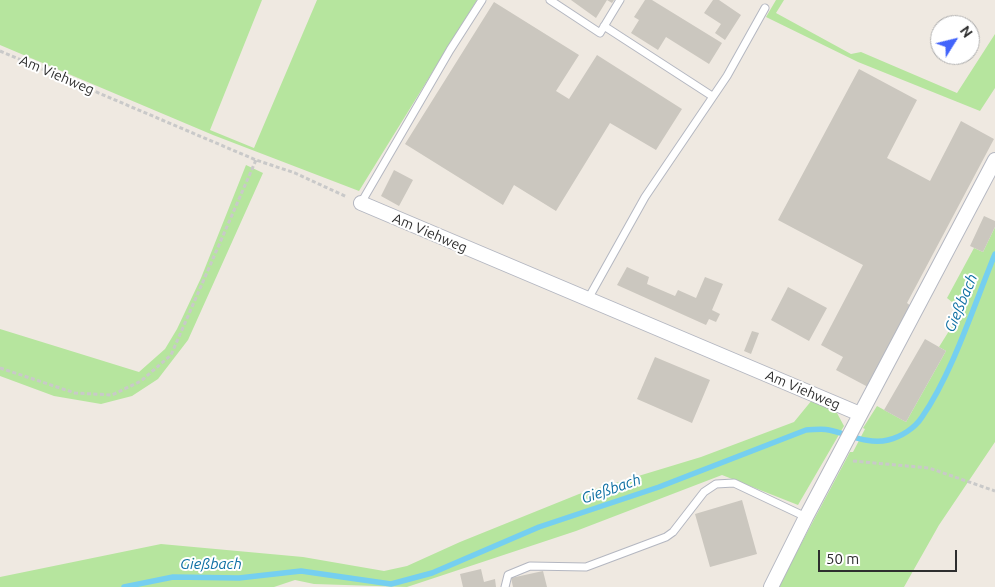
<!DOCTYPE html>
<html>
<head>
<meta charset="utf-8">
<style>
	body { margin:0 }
	#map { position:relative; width:995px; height:587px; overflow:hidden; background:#efe9e1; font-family:Ubuntu,sans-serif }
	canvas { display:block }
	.north { position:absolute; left:930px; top:15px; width:50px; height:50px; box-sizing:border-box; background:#fff; border:1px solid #ababab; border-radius:50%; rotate:54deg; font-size:14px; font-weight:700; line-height:20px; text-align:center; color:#2e2e2e }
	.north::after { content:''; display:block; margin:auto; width:18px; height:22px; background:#4264fb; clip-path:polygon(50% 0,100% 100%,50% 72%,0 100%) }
	.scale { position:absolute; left:818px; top:550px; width:139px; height:22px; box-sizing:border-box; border:2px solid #2e2e2e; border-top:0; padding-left:6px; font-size:15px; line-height:18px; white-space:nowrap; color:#2e2e2e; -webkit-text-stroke:4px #fff; paint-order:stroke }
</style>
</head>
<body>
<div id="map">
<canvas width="995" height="587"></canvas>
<div class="north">N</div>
<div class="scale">50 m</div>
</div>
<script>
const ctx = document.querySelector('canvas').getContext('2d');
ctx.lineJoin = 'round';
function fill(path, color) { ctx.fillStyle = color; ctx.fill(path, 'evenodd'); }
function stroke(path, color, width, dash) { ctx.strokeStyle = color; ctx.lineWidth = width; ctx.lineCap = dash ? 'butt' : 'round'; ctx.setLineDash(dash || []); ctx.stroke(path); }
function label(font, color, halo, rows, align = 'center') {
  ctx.font = font + ' Ubuntu,sans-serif'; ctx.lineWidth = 4; ctx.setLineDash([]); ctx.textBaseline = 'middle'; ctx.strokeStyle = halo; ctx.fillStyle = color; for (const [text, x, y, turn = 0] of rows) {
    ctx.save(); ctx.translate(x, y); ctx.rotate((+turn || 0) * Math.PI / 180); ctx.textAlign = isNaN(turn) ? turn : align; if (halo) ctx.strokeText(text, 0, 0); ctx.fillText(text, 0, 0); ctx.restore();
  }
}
const green = new Path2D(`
	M0 0H262L210 130 254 148 317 0H477L359 191 213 135 0 45Z
	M776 0H784L776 13 851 54 861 52 957 93 995 34V88L980 111 858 62 766 17Z
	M246 165 263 173 188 340 158 379 132 396 101 404 54 396 0 376V329L139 372 165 349 177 329 201 278Z
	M995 227V442L939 525 904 587H778L850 452H853L865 429 863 428 877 406 906 422 946 351 939 347 962 310 947 298 974 248 983 252Z
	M812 400 837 413 844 426 798 505 722 475 576 531 407 587 314 584 295 580 274 587H0V577L161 544 303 557 384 571 407 566 460 542 579 494 701 457 794 422Z`);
const stream = new Path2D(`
	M124 587 173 577 239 578 301 571 391 584 432 573 539 527 659 487 806 430C813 430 822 428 829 430 848 434 868 445 888 440 901 437 915 428 922 417 953 372 974 305 995 254`);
const building = new Path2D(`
	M571 0H614L612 3 607 0 596 18Z
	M645 0H652L722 43 709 64 666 37 658 50 631 33 639 20 634 17Z
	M713 0H719L741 15 725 40 715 33 721 24 704 13Z
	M494 2 579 55 556 91 569 99 597 55 682 109 656 150 610 123 556 211 514 185 503 205 405 144Z
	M859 69 917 100 887 158 930 181 961 121 994 139 907 303 911 306 868 387 836 370 843 357 821 345 863 265 778 220Z
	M394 170 413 180 399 206 381 196Z
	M984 216 995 221V227L983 252 970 246Z
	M627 267 649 277 647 284 675 296 678 290 696 298 705 277 723 284 712 310 720 314 716 322 709 319 706 325 617 285Z
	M788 287 827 308 809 341 771 320Z
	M752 331 759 333 751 354 744 351Z
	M925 339 946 351 906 422 884 410Z
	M655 357 710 380 692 423 637 399Z
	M742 500 757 554 710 567 695 514Z
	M481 569 484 582 495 579 496 587H463L460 574Z
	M543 571 547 587H513L511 578Z`);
const path = new Path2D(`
	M0 51 256 160 295 173 347 197
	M0 368 75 393 112 395 141 381 171 355 256 160
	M853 461 929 468 995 491`);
const service = new Path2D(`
	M550 0 600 33 620 0
	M604 26 712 96
	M361 203 450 50 482 0
	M588 299 645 197 727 76 765 8
	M505 587 508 575 530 566 586 567 666 537 673 532 704 492 716 484 734 483 806 517`);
const minor = new Path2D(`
	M361 203 860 414
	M771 587 806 517 995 160`);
const streetNames = [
	["Am Viehweg",57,75,23],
	["Am Viehweg",430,233,23],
	["Am Viehweg",803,390,23]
];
const waterNames = [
	["Gießbach",961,303,-67],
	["Gießbach",611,489,-19],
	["Gießbach",211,564]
];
fill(green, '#b6e59e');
stroke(stream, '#75cff0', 5.5);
fill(building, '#cbc7bf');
stroke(service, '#b4b7c1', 9);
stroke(minor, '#b4b7c1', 16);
stroke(path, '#c9c9c9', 3, [4, 2.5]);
stroke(service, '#fff', 7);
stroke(minor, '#fff', 14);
label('14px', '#2e2e2e', '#fff', streetNames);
label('italic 15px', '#0d6fa3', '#fff', waterNames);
</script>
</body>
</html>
